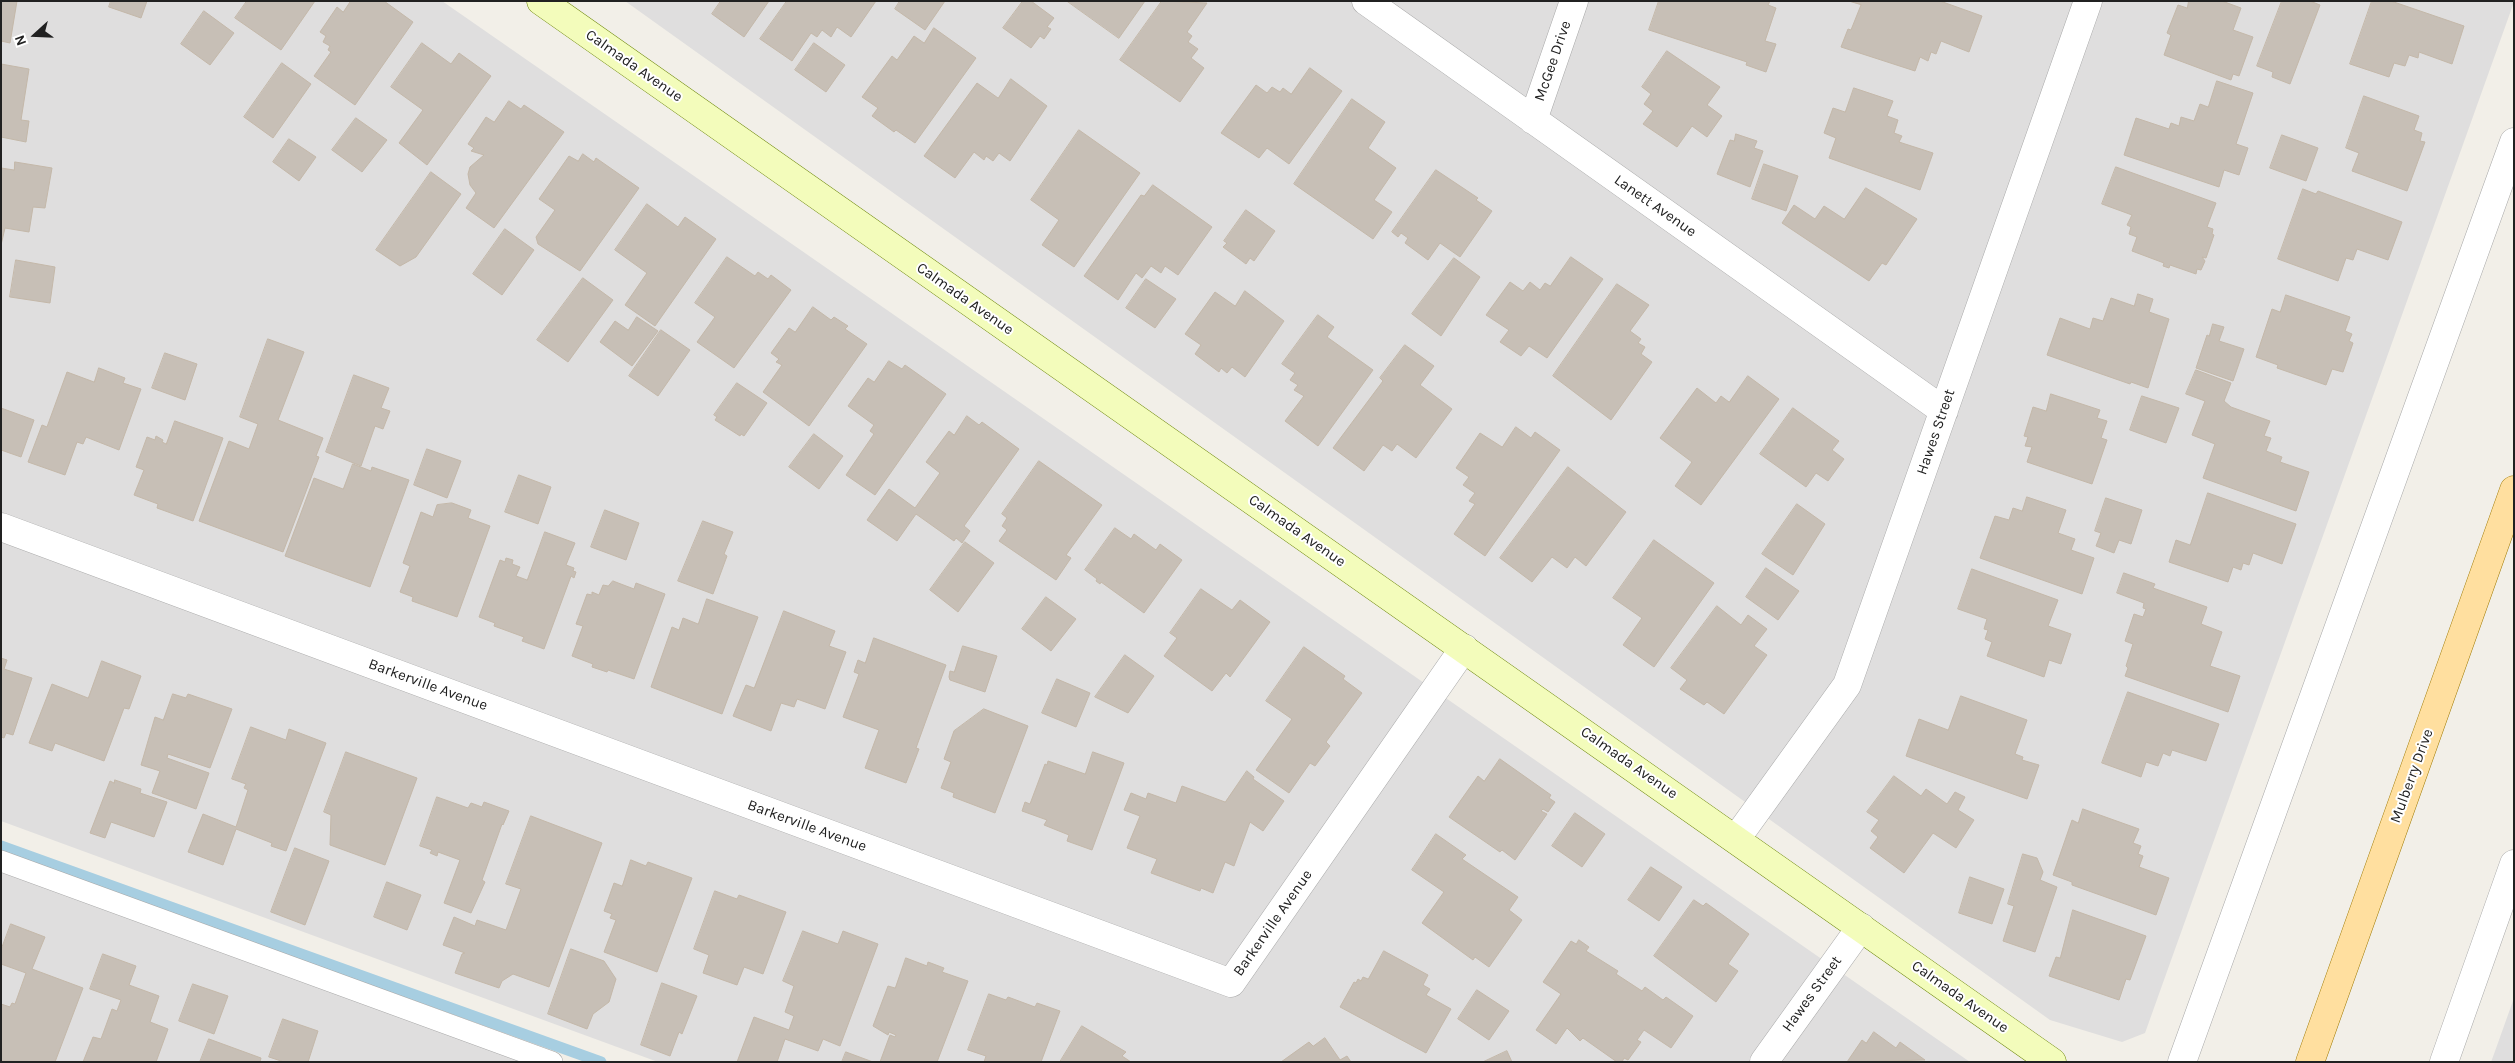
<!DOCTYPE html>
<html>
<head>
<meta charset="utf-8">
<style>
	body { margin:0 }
	#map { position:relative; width:2515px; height:1063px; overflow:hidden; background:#f2efe8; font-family:Karla,sans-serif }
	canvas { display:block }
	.frame { position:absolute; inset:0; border:2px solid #212121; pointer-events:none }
	.north { position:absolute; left:10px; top:10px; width:50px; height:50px; -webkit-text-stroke:4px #fff; paint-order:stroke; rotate:250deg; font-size:14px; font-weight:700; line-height:20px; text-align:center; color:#212121 }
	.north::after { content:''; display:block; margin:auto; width:18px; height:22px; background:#212121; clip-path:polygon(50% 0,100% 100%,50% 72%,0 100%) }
</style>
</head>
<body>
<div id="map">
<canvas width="2515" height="1063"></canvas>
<div class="frame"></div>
<div class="north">N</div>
</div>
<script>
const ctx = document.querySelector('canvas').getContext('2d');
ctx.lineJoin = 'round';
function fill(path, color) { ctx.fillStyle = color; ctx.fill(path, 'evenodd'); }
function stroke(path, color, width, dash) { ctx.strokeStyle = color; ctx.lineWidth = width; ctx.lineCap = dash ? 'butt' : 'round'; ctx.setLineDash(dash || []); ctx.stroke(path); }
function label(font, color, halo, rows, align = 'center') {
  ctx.font = font + ' Karla,sans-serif'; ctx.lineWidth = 4; ctx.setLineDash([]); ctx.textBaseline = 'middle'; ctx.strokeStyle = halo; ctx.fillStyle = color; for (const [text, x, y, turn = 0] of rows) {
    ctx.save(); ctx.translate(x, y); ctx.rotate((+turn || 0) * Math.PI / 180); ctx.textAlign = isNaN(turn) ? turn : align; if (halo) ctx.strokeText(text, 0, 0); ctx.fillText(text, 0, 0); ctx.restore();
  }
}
const residential = new Path2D(`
	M1 1H442L1970 1062H658L1 821Z
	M625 1H2514V2L2145 1033 2122 1042 2050 1020Z
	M1 860 524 1062H1Z
	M2514 998V1062H2491L2494 1054Z`);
const stream = new Path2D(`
	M1 846 601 1062`);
const building = new Path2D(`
	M1 1H17L10 43 1 41Z
	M111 1H147L141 18 109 7Z
	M247 1H315L281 50 235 18Z
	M351 1H384L413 22 355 105 314 76 331 52 328 50 330 46 323 42 326 36 320 32 337 7 343 12Z
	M721 1H769L744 37 712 14Z
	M787 1H876L851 37 837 27 831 37 822 30 817 37 811 33 792 61 760 39Z
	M900 1H945L925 30 895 9Z
	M1023 1H1031L1054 18 1047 27 1051 29 1044 39 1040 36 1031 48 1003 28Z
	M1067 1H1145L1119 38Z
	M1162 1 1207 3 1187 32 1192 36 1188 42 1198 49 1191 58 1204 68 1180 102 1120 60Z
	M1659 1H1770L1768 5 1776 8 1765 41 1776 44 1766 72 1746 65 1747 62 1649 30Z
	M1849 1H1940L1982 16 1969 52 1941 41 1936 54 1931 52 1928 61 1920 57 1915 71 1841 47 1848 29 1851 30 1861 5Z
	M2189 1H2222L2241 8 2233 30 2253 37 2239 76 2233 74 2231 80 2164 55 2171 35 2167 33 2178 5 2187 8Z
	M2282 1H2310L2320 5 2290 84 2272 77 2273 72 2257 66Z
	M2372 1H2391L2464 26 2452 64 2419 52 2418 58 2409 55 2405 66 2394 63 2389 77 2350 64Z
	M204 11 234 33 210 65 181 44Z
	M934 28 976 58 915 143 896 130 894 132 872 116 878 108 862 97 892 56 897 60 914 36 924 43Z
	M422 43 451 64 459 53 491 76 427 165 399 143 423 110 391 87Z
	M814 43 845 65 826 92 795 70Z
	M1667 51 1720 87 1707 105 1722 116 1707 137 1692 126 1677 147 1643 124 1653 111 1644 104 1651 94 1642 87Z
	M282 63 311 84 273 138 244 117Z
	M1 64 29 69 21 120 29 121 26 142 1 137Z
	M1310 68 1342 91 1289 164 1267 148 1259 158 1221 133 1256 85 1267 93 1272 87 1280 92 1283 88 1291 94Z
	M1011 79 1047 106 1010 161 999 153 993 161 986 156 984 160 974 152 955 178 924 156 977 83 998 98Z
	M2217 81 2253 93 2236 144 2248 148 2239 175 2224 170 2219 187 2124 155 2136 118 2169 129 2171 123 2179 126 2181 117 2194 121 2200 104 2208 107Z
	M1854 88 1893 101 1887 116 1898 120 1894 133 1902 136 1899 142 1933 153 1920 190 1829 158 1836 138 1824 133 1833 108 1845 112Z
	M2364 96 2419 116 2414 130 2422 133 2420 141 2425 142 2407 191 2352 171 2359 153 2346 148Z
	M1352 99 1385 122 1368 148 1396 168 1374 200 1392 212 1373 239 1294 184Z
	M509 101 521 109 524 105 564 132 494 228 466 208 476 193 470 185 468 174 470 167 484 155 471 151 474 148 468 144 486 117 494 122Z
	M356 118 387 140 362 172 332 150Z
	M1079 130 1140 173 1074 267 1042 245 1059 220 1031 200Z
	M1736 134 1757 141 1754 148 1763 151 1750 187 1717 174 1730 140 1734 141Z
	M2282 135 2318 148 2306 181 2270 168Z
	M289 139 316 157 299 181 273 162Z
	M583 154 594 162 596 158 639 188 580 271 538 244 536 237 555 210 539 199 569 156 578 161Z
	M15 162 52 168 45 208 33 207 29 232 5 228 1 245V168L14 170Z
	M1764 164 1798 176 1786 211 1752 199Z
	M2116 167 2216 203 2207 227 2213 229 2212 234 2214 235 2206 258 2202 257 2205 261 2201 270 2197 269 2196 274 2170 265 2169 268 2163 266 2164 263 2132 251 2137 237 2129 234 2131 227 2127 225 2132 215 2102 204Z
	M1436 170 1478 198 1476 200 1492 211 1460 257 1440 243 1428 260 1405 243 1408 238 1401 233 1398 237 1392 232Z
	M431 172 461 194 416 257 400 266 376 250Z
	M1153 185 1212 227 1178 275 1165 266 1161 273 1151 266 1142 278 1136 273 1118 300 1084 276 1141 195 1144 196Z
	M1866 188 1917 219 1886 265 1882 263 1869 281 1782 223 1794 205 1815 219 1824 206 1844 219Z
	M2303 189 2316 194 2318 191 2402 222 2388 260 2357 249 2353 260 2346 258 2338 281 2278 259Z
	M647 204 678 227 685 217 716 239 655 326 625 305 647 273 615 250Z
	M1246 210 1275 231 1254 261 1250 258 1246 264 1223 247 1227 243 1224 241Z
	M505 229 534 250 502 295 473 274Z
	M727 257 755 276 758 272 768 279 771 275 791 290 734 368 697 342 715 317 695 303Z
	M1571 257 1603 279 1547 358 1529 346 1521 356 1500 342 1509 330 1486 315 1510 282 1523 291 1530 282 1540 290 1545 283 1550 286Z
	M1454 258 1480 277 1441 336 1412 314Z
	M16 260 55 267 50 303 10 297Z
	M583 278 613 300 568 362 537 340Z
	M1146 279 1176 299 1155 328 1126 308Z
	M1617 284 1649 305 1630 331 1641 339 1638 343 1645 347 1641 354 1652 362 1611 420 1553 376Z
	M1245 291 1284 321 1245 377 1232 367 1227 373 1221 368 1219 372 1195 354 1201 345 1185 334 1215 292 1235 306Z
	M2138 294 2153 299 2149 312 2169 319 2148 388 2131 382 2130 384 2047 355 2060 318 2090 329 2093 318 2103 321 2111 298 2134 306Z
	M2286 295 2350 317 2345 331 2352 334 2349 341 2353 343 2343 372 2332 369 2326 385 2277 368 2278 365 2256 357 2272 309 2280 312Z
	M813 307 831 320 834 317 848 326 845 329 867 344 809 426 763 392 782 365 776 362 779 359 771 353 789 328 795 332Z
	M1318 315 1334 327 1327 337 1373 370 1318 446 1285 421 1304 396 1294 390 1298 385 1290 380 1295 373 1282 364Z
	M637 317 658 331 632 366 600 342 615 321 628 330Z
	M2213 324 2224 327 2219 341 2244 349 2233 381 2196 368 2207 335 2209 336Z
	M661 330 690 350 658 396 629 376Z
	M268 339 304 352 278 420 323 438 316 456 319 457 283 552 199 521 229 441 249 449 258 424 240 417Z
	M1405 345 1434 366 1420 385 1452 409 1416 458 1397 444 1392 451 1383 445 1364 471 1333 448 1383 381 1380 378Z
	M165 353 197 364 185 400 152 388Z
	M889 361 902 369 905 365 946 394 875 495 846 475 874 434 870 431 874 425 848 406 868 378 874 382Z
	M99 368 125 378 123 383 141 389 119 450 86 437 83 444 77 442 65 475 28 462 42 425 47 427 67 372 94 382Z
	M2196 370 2231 383 2224 401 2231 407 2270 421 2264 436 2271 438 2266 451 2282 457 2280 462 2309 472 2296 511 2203 478 2215 444 2192 435 2205 401 2186 394Z
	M354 375 389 388 381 408 390 411 383 429 375 426 361 466 326 452Z
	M1748 376 1779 399 1701 505 1675 486 1692 462 1660 438 1697 388 1716 403 1721 396 1729 402Z
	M737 383 767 403 744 436 741 434 740 436 715 420 717 417 714 415Z
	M2051 394 2100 410 2097 418 2107 421 2101 438 2107 440 2092 484 2027 462 2032 447 2025 446 2028 437 2024 436 2033 407 2046 411Z
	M2142 396 2179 408 2166 443 2130 430Z
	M1 408 34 420 21 457 1 450Z
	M1793 408 1839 441 1832 450 1844 459 1828 481 1816 473 1806 487 1760 454Z
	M967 416 979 425 982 422 1019 449 964 526 970 531 962 543 956 538 954 541 916 514 897 541 867 520 889 489 915 508 940 473 926 462 949 431 954 435Z
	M175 421 223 438 193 521 157 508 158 504 134 495 144 470 136 467 147 437 155 440 156 436 163 440 162 442 166 444Z
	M1516 427 1531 438 1535 432 1560 450 1485 556 1454 534 1475 504 1469 501 1475 493 1463 485 1469 477 1456 468 1480 433 1502 447Z
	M814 434 843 456 819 489 789 467Z
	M427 449 461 461 447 498 414 485Z
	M1039 461 1102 505 1066 555 1071 558 1056 580 999 541 1007 530 1002 526 1007 518 1002 514Z
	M353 464 371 471 372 467 409 480 370 587 285 556 314 478 343 489Z
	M1568 467 1626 512 1586 566 1575 557 1567 568 1552 557 1532 582 1500 558Z
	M519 475 551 487 538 524 505 512Z
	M2208 493 2296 524 2282 564 2253 553 2249 565 2243 563 2241 570 2233 567 2228 582 2169 562 2176 540 2190 545Z
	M2027 497 2066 510 2058 533 2075 539 2071 550 2094 558 2082 594 1980 558 1995 516 2009 520 2013 508 2022 511Z
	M2106 498 2142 510 2131 544 2119 540 2114 553 2096 546 2101 533 2095 531Z
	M452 503 471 510 468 518 490 526 457 617 412 601 413 597 400 592 410 566 403 563 421 512 433 517 437 505Z
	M1797 504 1825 524 1793 575 1762 554Z
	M605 510 639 523 626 560 591 547Z
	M703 521 733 532 724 554 727 556 713 594 678 581Z
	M1115 528 1131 539 1134 534 1156 550 1160 544 1182 560 1144 613 1101 582 1100 584 1096 581 1097 579 1085 570Z
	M545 532 575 543 566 565 574 568 573 571 576 572 574 578 571 576 544 649 522 641 524 637 494 626 495 623 479 617 500 560 505 562 506 558 513 560 512 564 520 567 516 576 527 580Z
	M1654 540 1714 583 1654 667 1623 645 1642 618 1613 598Z
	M965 542 994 563 958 612 930 590Z
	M1766 568 1799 591 1778 620 1746 597Z
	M1972 569 2058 600 2048 626 2071 634 2061 664 2049 660 2044 677 1987 656 1992 642 1985 639 1988 630 1984 629 1987 619 1958 609Z
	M2124 573 2155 584 2153 588 2207 607 2201 624 2222 632 2210 666 2240 676 2228 712 2125 676 2128 668 2126 666 2133 644 2125 641 2134 614 2143 617 2146 609 2143 608 2144 603 2117 593Z
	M613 581 634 589 636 583 665 594 634 679 608 670 607 672 592 667 593 664 572 656 583 626 576 624 587 594 592 595V592L599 595 603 585 608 586Z
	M1201 589 1232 610 1240 600 1270 622 1230 677 1226 673 1212 691 1164 656 1177 638 1170 633Z
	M1046 597 1076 619 1051 651 1022 629Z
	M707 599 758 617 722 714 651 687 672 627 679 630 683 618 698 624Z
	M1717 606 1741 625 1748 615 1767 629 1754 646 1767 655 1724 714 1707 702 1704 705 1680 689 1687 680 1671 668Z
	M784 611 835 631 829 646 846 652 825 709 797 699 794 707 781 703 771 731 733 716 746 685 754 688Z
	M874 638 946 665 916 748 919 749 906 783 865 768 879 730 843 717 859 674 854 672 858 660 865 663Z
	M963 646 997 656 985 692 950 680 949 677 950 671 954 672Z
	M1304 647 1345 676 1343 679 1362 693 1326 742 1330 746 1315 766 1310 763 1289 793 1256 770 1292 719 1266 701Z
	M1125 655 1154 676 1128 713 1095 697Z
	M1 658 7 660 4 669 32 678 13 735 6 733 4 738 1 737Z
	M102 661 141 676 129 709 124 708 104 761 55 743 52 751 29 743 52 684 88 698Z
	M1057 679 1090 693 1076 727 1042 713Z
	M2128 692 2219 724 2206 761 2172 750 2170 756 2163 753 2158 766 2146 762 2141 777 2102 763Z
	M173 694 186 698 188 694 232 709 210 768 168 754 167 758 209 773 196 809 152 793 160 771 141 765 155 717 163 720Z
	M1961 696 2027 720 2015 754 2023 757 2022 760 2039 765 2027 799 1906 756 1919 719 1948 730Z
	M984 709 1028 726 995 813 953 797 954 793 941 788 951 762 944 759 954 731Z
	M251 727 286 740 289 729 326 743 286 851 271 846 272 843 236 829 223 865 188 852 203 814 236 827 248 790 244 788 246 784 232 779Z
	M346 752 417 778 385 865 330 845 331 815 324 812Z
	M1093 752 1124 763 1092 850 1067 841 1069 835 1044 825 1047 820 1022 811 1025 802 1030 804 1045 764 1047 765 1048 761 1085 774Z
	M1500 759 1551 795 1549 798 1555 802 1548 812 1543 809 1541 811 1547 814 1515 860 1502 850 1500 852 1449 817 1478 776 1484 781Z
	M1247 771 1254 777 1253 779 1284 801 1263 831 1250 822 1234 866 1225 862 1213 893 1201 888 1200 891 1151 873 1157 859 1127 848 1140 816 1124 810 1131 793 1146 799 1148 793 1176 803 1182 786 1225 802Z
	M1894 776 1921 796 1926 789 1947 804 1955 792 1965 797 1958 810 1974 820 1956 848 1933 833 1904 873 1870 848 1878 837 1871 831 1879 820 1867 812Z
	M115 780 141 789 140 793 167 802 154 837 111 822 105 838 90 833 110 781 114 783Z
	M437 797 468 808 471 803 482 807 484 802 509 811 503 825 502 824 482 880 485 882 471 913 444 903 460 860 438 852 437 856 430 853 432 850 420 846Z
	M2083 809 2139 829 2133 843 2141 846 2138 854 2143 856 2139 867 2169 878 2156 915 2072 885V882L2053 875 2072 820 2078 823Z
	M1575 813 1605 834 1582 867 1552 846Z
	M531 816 602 843 549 987 513 974 502 981 499 988 455 973 462 954 465 953 443 945 454 917 475 926 477 920 506 930 521 889 506 884Z
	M1436 834 1466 855 1462 859 1518 897 1509 910 1522 920 1489 967 1475 957 1473 960 1422 923 1444 892 1412 870Z
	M295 848 329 861 305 925 271 912Z
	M2023 854 2037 858 2043 872 2040 880 2057 887 2035 952 2003 941 2014 906 2008 904Z
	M631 860 646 866 648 862 692 878 657 972 604 952 616 920 610 918 612 914 604 911 614 883 622 886Z
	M1651 867 1682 887 1659 921 1628 900Z
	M1970 877 2004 889 1992 924 1959 913Z
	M387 882 421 895 407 930 374 917Z
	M715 891 737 899 739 895 786 912 763 974 744 967 737 985 703 973 709 955 694 949Z
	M1694 900 1703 906 1706 903 1749 934 1728 964 1738 971 1716 1002 1654 956Z
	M2073 910 2146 936 2130 980 2126 979 2119 1000 2049 976 2056 957 2060 958Z
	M11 924 45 937 32 969 83 988 55 1062 1 1061V1004L10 1007 12 1003 15 1004 26 973 1 964V950Z
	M803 931 838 944 843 931 878 944 840 1046 823 1039 818 1051 785 1039 777 1062H737L754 1017 789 1030 794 1016 785 1012 794 986 783 981Z
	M1579 940 1589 947 1586 951 1618 971 1616 974 1642 991 1645 987 1663 1000 1666 997 1693 1016 1671 1048 1644 1030 1637 1040 1641 1042 1628 1060 1624 1058 1622 1062H1617L1583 1038 1580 1041 1567 1028 1556 1044 1536 1030 1561 994 1543 982 1571 941 1576 944Z
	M571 949 604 961 616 979 609 1002 593 1014 587 1029 548 1014Z
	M1384 951 1428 975 1423 985 1430 989 1426 995 1451 1009 1426 1053 1340 1007 1354 982 1356 983 1358 979 1361 981 1363 977 1368 979Z
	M103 954 136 966 129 985 159 996 150 1022 168 1029 156 1062H83L93 1037 101 1039 112 1009 117 1011 121 1000 90 989Z
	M906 958 927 966 928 962 944 968 942 972 968 981 937 1062H880L890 1035 895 1037 896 1035 889 1032 888 1035 873 1026 888 986 895 988Z
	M662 983 697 996 682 1034 679 1032 670 1056 641 1045Z
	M193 984 228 996 214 1034 179 1021Z
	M1477 990 1509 1011 1489 1040 1458 1019Z
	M989 994 1006 1000 1008 997 1035 1007 1037 1003 1060 1011 1041 1062H984L986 1056 968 1050Z
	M283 1019 318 1031 308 1062H284L269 1057Z
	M1082 1026 1126 1052 1122 1056 1131 1062H1060Z
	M1874 1032 1896 1048 1900 1042 1925 1060 1847 1062 1862 1040 1866 1043Z
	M1325 1038 1340 1060 1347 1056 1351 1062H1281L1309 1042 1313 1046Z
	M209 1039 261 1058 260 1062H200Z
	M1507 1051 1512 1062H1483Z
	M846 1052 873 1062H842Z`);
const lane = new Path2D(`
	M1 861 552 1062`);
const street = new Path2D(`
	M1366 1 1944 411
	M1533 120 1574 1
	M1 527 1231 983 1464 648
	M1736 839 1847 685 2088 1
	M1764 1062 1861 927
	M2182 1062 2514 142
	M2444 1062 2514 864`);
const secondary = new Path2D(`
	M541 1 2052 1062`);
const primary = new Path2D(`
	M2310 1062 2514 490`);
const streetNames = [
	["McGee Drive",1553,61,-71],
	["Calmada Avenue",634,66,35],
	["Lanett Avenue",1655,206,35],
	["Calmada Avenue",965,299,35],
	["Hawes Street",1936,432,-71],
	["Calmada Avenue",1297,531,35],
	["Barkerville Avenue",428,685,20],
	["Calmada Avenue",1629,763,35],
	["Mulberry Drive",2412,776,-70],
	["Barkerville Avenue",807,826,20],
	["Barkerville Avenue",1273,923,-55],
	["Hawes Street",1812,994,-54],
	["Calmada Avenue",1960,997,35]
];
fill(residential, '#dfdede');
stroke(stream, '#a7cee1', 11);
fill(building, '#c7bfb6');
stroke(building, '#c4b8a9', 1);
stroke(lane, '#a8a8a8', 22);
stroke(street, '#a8a8a8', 29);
stroke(secondary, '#668000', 29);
stroke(primary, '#9e7900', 29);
stroke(lane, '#fff', 21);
stroke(street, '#fff', 28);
stroke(secondary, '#f3fcbb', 28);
stroke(primary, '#ffdf9f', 28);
label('15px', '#212121', '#fff', streetNames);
</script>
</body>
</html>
